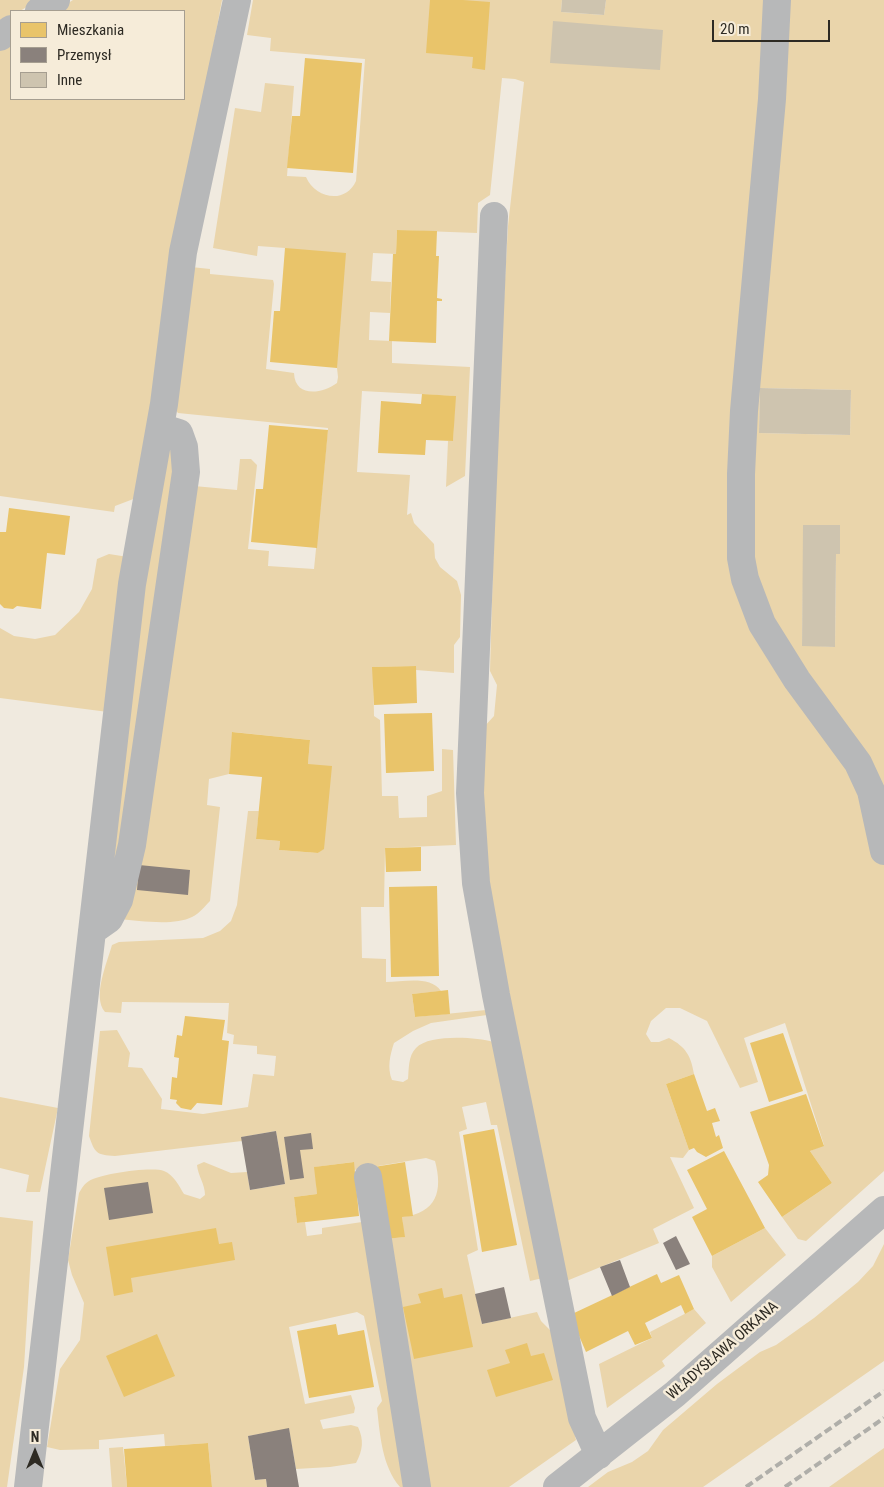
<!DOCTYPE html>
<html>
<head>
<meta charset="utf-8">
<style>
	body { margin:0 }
	#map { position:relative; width:884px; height:1487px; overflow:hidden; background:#f0eadf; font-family:"Roboto Condensed",sans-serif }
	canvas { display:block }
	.legend { position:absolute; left:10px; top:10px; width:175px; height:90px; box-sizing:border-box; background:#f6ecd9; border:1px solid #a69e90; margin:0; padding:6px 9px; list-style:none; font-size:15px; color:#2d2a23 }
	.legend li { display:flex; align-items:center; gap:10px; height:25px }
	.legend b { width:25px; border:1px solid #a69e90 }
	.north { position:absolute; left:10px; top:1427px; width:50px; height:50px; -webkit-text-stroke:4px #f6ecd9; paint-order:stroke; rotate:0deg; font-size:14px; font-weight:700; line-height:20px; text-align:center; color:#2d2a23 }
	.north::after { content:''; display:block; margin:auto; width:18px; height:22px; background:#2d2a23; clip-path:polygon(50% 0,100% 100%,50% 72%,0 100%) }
	.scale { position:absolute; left:712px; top:20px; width:118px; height:22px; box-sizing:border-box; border:2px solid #2d2a23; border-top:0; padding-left:6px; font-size:15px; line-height:18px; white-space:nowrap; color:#2d2a23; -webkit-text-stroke:4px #f6ecd9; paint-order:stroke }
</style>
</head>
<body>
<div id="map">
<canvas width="884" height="1487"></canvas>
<ul class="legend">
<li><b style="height:14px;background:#e9c46a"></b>Mieszkania</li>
<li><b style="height:14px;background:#8a817c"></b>Przemysł</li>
<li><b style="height:14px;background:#cec4af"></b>Inne</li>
</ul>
<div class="north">N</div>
<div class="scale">20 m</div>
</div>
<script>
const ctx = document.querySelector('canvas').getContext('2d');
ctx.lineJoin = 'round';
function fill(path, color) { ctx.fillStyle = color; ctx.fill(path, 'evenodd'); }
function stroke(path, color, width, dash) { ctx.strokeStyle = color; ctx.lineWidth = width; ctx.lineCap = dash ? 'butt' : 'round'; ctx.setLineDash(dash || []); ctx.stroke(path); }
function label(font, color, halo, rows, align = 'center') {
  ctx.font = font + ' "Roboto Condensed",sans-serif'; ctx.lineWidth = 5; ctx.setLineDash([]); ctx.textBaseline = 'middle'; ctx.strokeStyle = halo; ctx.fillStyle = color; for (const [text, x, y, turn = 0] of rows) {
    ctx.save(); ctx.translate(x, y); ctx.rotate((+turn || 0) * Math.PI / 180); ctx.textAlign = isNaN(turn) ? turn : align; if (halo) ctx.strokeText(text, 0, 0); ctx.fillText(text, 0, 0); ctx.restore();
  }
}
const green = new Path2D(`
	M0 0H38L20 11H11V17L0 24Z
	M73 0H222L208 75 136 498 115 506 114 512 0 496V51L11 43V99H184V11H56Z
	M253 0H562L561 12 604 15 606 0H884V1171L806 1241 798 1239 782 1217 832 1183 810 1151 824 1145 785 1023 744 1038 758 1082 740 1088 707 1021 680 1008H666L651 1021 646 1034 651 1042H659L669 1038C686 1047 691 1056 694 1074L666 1084 689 1150 683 1158 670 1157 694 1208 653 1229 659 1243 564 1282 517 1051 475 793 483 728 494 716 497 685 490 671 497 423 508 226 524 82 515 79 502 78 490 195 478 203 477 233 397 230 396 254 373 253 371 281 391 282 390 313 370 312 369 340 392 341V363L470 367 465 476 446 487 448 441H453L455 396 362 391 357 472 410 475 407 515 411 513 414 523 434 544 435 558 440 567 457 581 461 595 460 637 454 645V673L416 670V666L373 667 374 716 380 720 382 796H398L399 818 427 817V796L442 791V749L453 750 456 845 385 848 384 907H361L362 958 386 959V982C403 982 430 975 441 991L412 994 415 1017 486 1010 487 1015 431 1023 413 1031 394 1043C390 1055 387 1068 392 1080L403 1082 408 1079C409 1069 408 1056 416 1048 429 1034 476 1037 493 1042L543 1278 530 1281 497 1125H491L486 1102 462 1107 467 1129 459 1132 478 1250 467 1255 482 1324 537 1312 541 1321 552 1332 576 1440 509 1487H424L385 1239 404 1237 402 1217C437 1213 443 1191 435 1161L426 1158 354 1170 353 1162 315 1167 317 1194 294 1197 297 1223 305 1222 307 1236 322 1234V1228L362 1222 409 1487H400C382 1466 380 1435 377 1408L382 1401 364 1316 357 1312 289 1327 305 1404 351 1395 355 1408 354 1413 320 1420 323 1429 351 1425 358 1427C364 1440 363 1450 356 1463L330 1467 296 1469 289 1429 248 1436 255 1480 266 1479 267 1487H212L208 1443 165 1446 164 1434 99 1440V1449L60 1450 47 1447 60 1369 80 1340 84 1303 72 1275 68 1260 79 1193C82 1188 84 1184 89 1181 99 1174 152 1166 164 1171 174 1175 179 1186 184 1194L200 1199 205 1195C205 1184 198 1176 197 1165L204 1162 231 1173 247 1172 250 1190 285 1184 276 1131 242 1137V1141L115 1156C96 1155 95 1153 89 1136L100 1031 117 1030 130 1053 128 1067 142 1068 162 1099 161 1109 203 1114 248 1107 253 1074 274 1076 276 1056 257 1054V1046L233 1044 234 1035 227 1033 229 1003 122 1002 121 1013 105 1012C92 997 107 963 112 945L119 942 203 938 220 931 231 921 237 905 248 811H259L256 839 280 841 279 850 318 853 324 848 308 764 310 740 233 732 229 774 209 779 207 805 220 807 210 901C204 907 200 913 192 917 175 926 139 921 120 919L194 486 237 490 240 459H251L257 465 248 549 269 551 268 566 314 569 328 428 178 413 175 409 191 267 210 269V274L273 280 274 284 266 369 294 373C295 398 322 394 337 383L338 377 337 368 285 248 258 246 257 256 213 248 235 108 261 112 265 83 294 86 287 176 306 177C315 198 345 205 356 181L365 59 270 51 271 38 247 35ZM760 388 851 390 850 435 759 433ZM804 525H840V554H836L835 647 802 645Z
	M166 443 174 453V468L122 860 107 905 147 568Z
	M109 554 128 557 108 712 0 698V628L14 636 35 639 55 635 79 612 92 589 97 559Z
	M0 1097 58 1108 40 1192H26L29 1175 0 1168Z
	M0 1217 33 1221 24 1367 7 1487H0Z
	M765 1228 786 1255 731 1302 712 1267V1256Z
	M884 1244V1361L703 1487H588L608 1472 632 1462 648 1451 663 1430 717 1384 760 1352 776 1345 814 1318 858 1282 873 1266Z
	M694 1309 706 1323 662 1361 665 1366 607 1408 599 1364 652 1338 650 1332Z
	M123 1447 127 1487H112L109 1448Z
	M884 1448V1487H829Z`);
const homes = new Path2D(`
	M430 0H463L490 2 485 70 472 68 473 57 426 53Z
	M305 58 362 63 353 173 287 168 292 116H300Z
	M397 230 437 231 436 256H439L437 298 442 299V301H437L436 343 389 341 393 254H396Z
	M285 248 346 253 337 368 270 362 274 311H280Z
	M422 394 456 396 453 441 426 440 425 455 378 453 381 401 421 404Z
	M269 425 328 430 317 548 251 542 256 489H263Z
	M9 508 70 516 65 555 47 553 41 609 17 606 13 609 4 608 0 604V532H6Z
	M416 666 417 703 374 705 372 667Z
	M432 713 434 771 386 773 384 714Z
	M232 732 310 740 308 764 332 766 324 849 318 853 279 850 280 841 256 839 262 777 229 774Z
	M421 847V871L386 872 385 848Z
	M437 886 439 976 391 977 389 887Z
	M448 990 450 1014 415 1017 412 994Z
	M185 1016 225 1020 222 1040 229 1041 222 1105 197 1103 191 1110 181 1108 176 1103 177 1100 170 1099 172 1077 177 1078 179 1058 174 1057 177 1035 182 1036Z
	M783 1033 803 1091 769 1102 750 1043Z
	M694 1074 707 1111 715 1108 720 1121 712 1123 716 1137 719 1135 723 1148 706 1157 697 1152 694 1148 689 1150 666 1084Z
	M806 1094 824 1146 810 1151 832 1183 782 1217 758 1182 768 1175 769 1165 750 1112Z
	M494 1129 517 1245 482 1252 463 1135Z
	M724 1151 765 1228 712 1256 692 1217 707 1209 687 1170Z
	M354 1162 359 1216 297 1223 294 1197 317 1194 314 1167Z
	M405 1162 413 1216 402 1217 405 1237 385 1239 374 1167Z
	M216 1228 219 1244 232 1242 235 1260 131 1278 133 1292 114 1296 106 1247Z
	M657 1274 661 1283 679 1275 694 1309 685 1314 681 1305 645 1323 652 1338 635 1345 628 1331 586 1352 574 1324 572 1314Z
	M442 1288 444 1298 462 1294 473 1347 414 1359 403 1307 421 1303 418 1294Z
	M336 1324 338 1335 364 1330 374 1387 309 1398 297 1331Z
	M157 1334 175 1376 124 1397 106 1356Z
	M527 1343 531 1356 544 1353 553 1380 496 1397 487 1370 510 1363 505 1350Z
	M208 1443 212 1487H127L124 1449Z`);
const industry = new Path2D(`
	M139 865 190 870 188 895 137 890Z
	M276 1131 285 1184 250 1190 241 1137Z
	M311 1133 313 1149 300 1150 304 1178 290 1180 284 1137Z
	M148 1182 153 1213 109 1220 104 1188Z
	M676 1236 690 1264 676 1270 663 1243Z
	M620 1260 630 1287 612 1296 600 1267Z
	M504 1287 511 1318 482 1324 475 1294Z
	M289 1428 299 1487H267L266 1479 255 1480 248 1436Z`);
const building = new Path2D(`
	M562 0H606L604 15 561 12Z
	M553 21 663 30 660 70 550 63Z
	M760 388 851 390 850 435 759 433Z
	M803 525H840V554H836L835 647 802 646Z`);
const minor = new Path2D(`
	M777 0 772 99 744 411 741 474V558L745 579 762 624 797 680 858 763 871 791 884 851
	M39 11 56 0
	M0 37 11 29
	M494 216 470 793 476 883 496 995 582 1418 599 1455
	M92 931 109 919 119 900 132 845 186 472 184 447 179 433 160 427
	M368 1177 417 1487
	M28 1487 132 584 164 404 183 252 237 0
	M557 1487 675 1394 884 1210`);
const rail = new Path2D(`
	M746 1487 884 1391
	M785 1487 884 1418`);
const streetNames = [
	["WŁADYSŁAWA ORKANA",723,1351,-41]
];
fill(green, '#ead5ab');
fill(homes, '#e9c46a');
fill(industry, '#8a817c');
fill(building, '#cec4af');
stroke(minor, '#b7b8b9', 28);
stroke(rail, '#afaea9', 4, [8, 4]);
label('15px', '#2d2a23', '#f6ecd9', streetNames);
</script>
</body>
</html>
